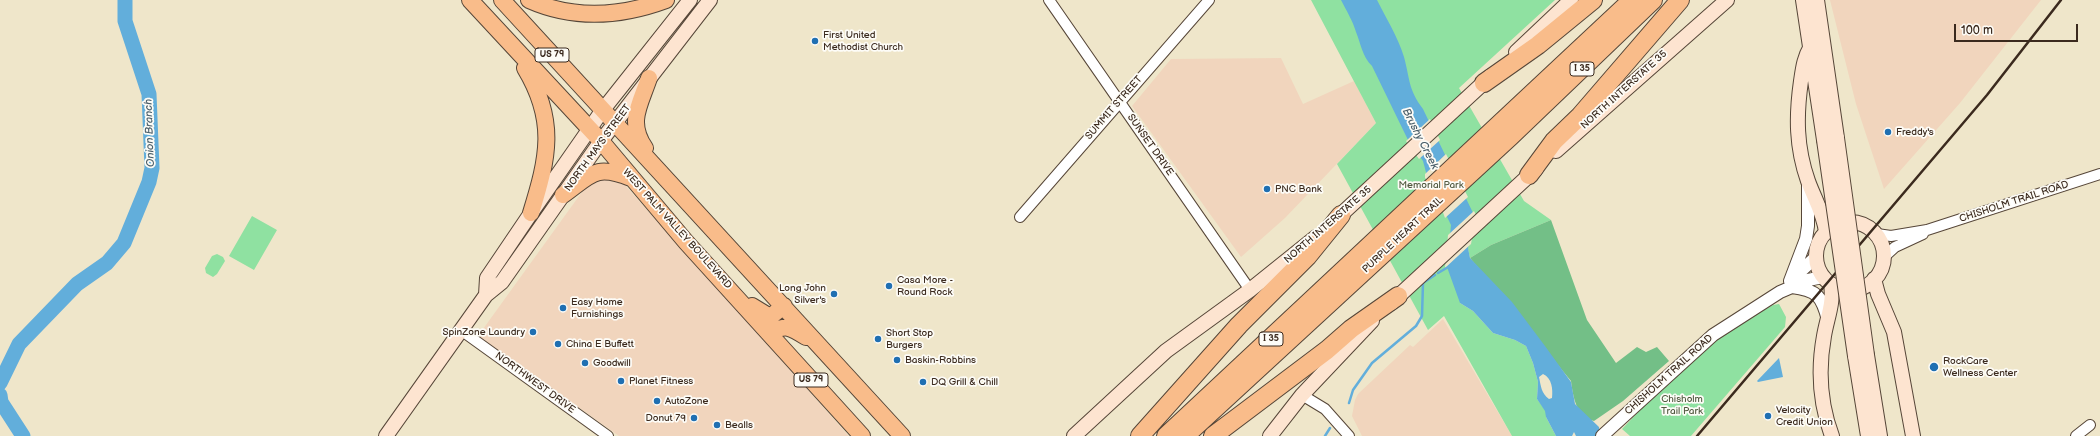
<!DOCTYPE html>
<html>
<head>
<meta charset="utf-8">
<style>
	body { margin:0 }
	#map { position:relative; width:2100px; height:436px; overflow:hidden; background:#efe6ca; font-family:"Balsamiq Sans",sans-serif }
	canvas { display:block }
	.scale { position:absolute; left:1954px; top:24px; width:124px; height:18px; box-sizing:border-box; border:2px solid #3b2a1e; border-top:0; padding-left:5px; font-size:12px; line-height:14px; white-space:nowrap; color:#3b2a1e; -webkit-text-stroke:3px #fdfcf7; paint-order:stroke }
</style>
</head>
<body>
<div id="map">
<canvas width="2100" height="436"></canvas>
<div class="scale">100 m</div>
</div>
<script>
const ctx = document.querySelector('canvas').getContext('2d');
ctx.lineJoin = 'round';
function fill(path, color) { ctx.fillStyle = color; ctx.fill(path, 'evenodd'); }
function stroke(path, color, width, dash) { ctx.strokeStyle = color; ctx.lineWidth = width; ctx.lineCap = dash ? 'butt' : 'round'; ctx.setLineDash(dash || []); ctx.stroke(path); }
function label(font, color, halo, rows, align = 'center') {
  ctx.font = font + ' "Balsamiq Sans",sans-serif'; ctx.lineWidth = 3.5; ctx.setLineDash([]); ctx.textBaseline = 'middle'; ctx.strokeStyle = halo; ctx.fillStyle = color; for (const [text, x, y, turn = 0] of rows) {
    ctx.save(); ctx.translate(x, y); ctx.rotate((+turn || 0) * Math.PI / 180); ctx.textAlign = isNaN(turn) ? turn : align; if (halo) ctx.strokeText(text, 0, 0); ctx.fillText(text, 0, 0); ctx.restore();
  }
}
const built = new Path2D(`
	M1830 0H2041L1960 103 1884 189 1856 104Z
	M1281 58 1303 104 1354 81 1376 123 1285 218 1241 257 1132 106 1171 59Z
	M613 175 624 184 849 436H619L478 336 587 185Z
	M1443 319 1512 436H1362L1352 416 1355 400 1358 394 1410 345 1413 347Z`);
const green = new Path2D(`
	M1311 0H1555L1459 88 1524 201 1551 220 1491 245 1470 258 1468 249 1460 303 1473 311 1493 333 1515 340 1526 346 1533 363 1538 382 1537 399 1546 411V417L1556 436H1512L1444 316 1428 330 1337 164 1376 123Z
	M252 216 277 230 254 270 229 256Z
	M217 254 223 257 225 261 217 274 213 277 206 273 205 268 212 256Z
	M1779 304 1786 317 1785 327 1691 436H1630L1622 429 1663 386 1688 363 1729 330 1773 305Z`);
const forest = new Path2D(`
	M1551 220 1587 320 1616 363 1637 347 1646 352 1657 347 1669 361 1623 401 1594 421C1576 417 1573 396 1571 381L1470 258 1491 245Z`);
const water = new Path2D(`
	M1341 0H1377C1386 18 1398 37 1404 57 1410 79 1408 89 1423 109L1474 215 1468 248 1470 258 1512 302 1545 346 1571 382 1575 404 1599 427 1600 436H1576L1574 432 1572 436H1556L1546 417 1545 411 1537 399 1538 382 1533 363 1526 346 1515 340 1493 333 1473 311 1460 303 1447 267 1451 225 1427 176 1423 161 1408 140 1372 66C1362 56 1361 44 1356 32 1353 21 1346 10 1341 0ZM1543 374C1552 378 1553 389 1552 398L1549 399C1541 393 1541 386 1539 377Z
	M1779 358 1783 377 1758 382 1757 381Z`);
const pier = new Path2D(`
	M1430 119 1440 140 1419 159 1406 141Z
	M1446 154 1468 197 1445 218 1434 187 1425 178V174Z
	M1474 211 1476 215 1471 244 1445 268 1448 235Z`);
const stream = new Path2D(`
	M1438 273 1450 266
	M0 380H2
	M1349 403 1353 390 1372 363 1416 326 1422 316 1423 283 1435 275
	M1325 436 1330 428`);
const river = new Path2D(`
	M0 383 19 344 77 284 107 263 124 243 149 182 152 168 149 94 125 21V0
	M0 395 1 402 23 436`);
const minor = new Path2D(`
	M1049 0 1250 290
	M1020 217 1209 0
	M1877 234 1891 236 1927 230 2100 174
	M1884 257 1895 247 1923 234
	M462 331 608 436
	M1302 395 1325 409 1349 436
	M2076 436 2090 425`);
const tertiary = new Path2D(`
	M1790 281 1806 239 1808 226V186
	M1790 281 1816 257
	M1792 287C1817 290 1822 296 1828 320
	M1602 436 1713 335 1780 292 1808 280 1823 277`);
const secondary = new Path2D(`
	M1803 0 1824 140
	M1817 0 1837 138
	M1811 46C1804 58 1803 68 1801 81 1796 116 1796 147 1808 181 1814 198 1824 214 1826 232
	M1516 52 1571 0
	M1556 151 1727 0
	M1334 221 1491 76
	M1816 256a34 34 0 1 1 68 0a34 34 0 1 1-68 0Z
	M1874 279 1878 294 1894 332 1913 436
	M1831 284C1834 303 1827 318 1824 336 1818 369 1820 404 1832 436
	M486 295 487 278 531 213 602 111 690 0
	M1391 303 1536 169
	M1867 355 1880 436
	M1855 356 1868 436
	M386 436 486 295 502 282 601 141 710 0
	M1074 436 1166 351 1250 290 1316 237
	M1270 436 1302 395 1372 321`);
const trunk = new Path2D(`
	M470 0 601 141 686 242 862 436
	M502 0 902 436
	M529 0C574 20 620 17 666 0
	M525 68C557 121 548 158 531 213
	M645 148C627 122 640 105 649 78
	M563 195C592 174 595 164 631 178
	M752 306 770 317 784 306
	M768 332C787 325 789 326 806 337`);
const motorway = new Path2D(`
	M1484 83 1538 45 1593 0
	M1529 175 1554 141 1580 116 1680 0
	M1140 436 1239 325 1307 257 1341 215
	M1166 436 1632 0
	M1185 436 1510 137 1653 0
	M1213 436 1327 350 1351 329 1398 296`);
const rail = new Path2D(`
	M1697 436 1987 95 2061 0`);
const secondaryBridge = new Path2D(`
	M1837 138 1867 355
	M1824 140 1855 356`);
const markers = [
	[815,41,4,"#1f6fb2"],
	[1888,132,4,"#1f6fb2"],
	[1267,189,4,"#1f6fb2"],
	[889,286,4,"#1f6fb2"],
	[834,294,4,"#1f6fb2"],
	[563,308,4,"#1f6fb2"],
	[533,332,4,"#1f6fb2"],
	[878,339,4,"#1f6fb2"],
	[558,344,4,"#1f6fb2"],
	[897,360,4,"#1f6fb2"],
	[585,363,4,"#1f6fb2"],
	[1934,367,5,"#1f6fb2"],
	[621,381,4,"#1f6fb2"],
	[923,382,4,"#1f6fb2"],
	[657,401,4,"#1f6fb2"],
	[1768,416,4,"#1f6fb2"],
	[694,418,4,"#1f6fb2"],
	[717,425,4,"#1f6fb2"]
];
const shields = [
	[552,55,34],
	[1582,69,24],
	[1271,339,24],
	[811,380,34]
];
const shieldNames = [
	["US 79",552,55],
	["I 35",1582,69],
	["I 35",1271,339],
	["US 79",811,380]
];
const poiNames = [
	["First United",823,35],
	["Methodist Church",823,47],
	["Freddy's",1896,132],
	["PNC Bank",1275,189],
	["Casa More -",897,280],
	["Round Rock",897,292],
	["Long John",826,288,"right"],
	["Silver's",826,300,"right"],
	["Easy Home",571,302],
	["Furnishings",571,314],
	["SpinZone Laundry",525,332,"right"],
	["Short Stop",886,333],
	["Burgers",886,345],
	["China E Buffett",566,344],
	["Baskin-Robbins",905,360],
	["RockCare",1943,361],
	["Wellness Center",1943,373],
	["Goodwill",593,363],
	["Planet Fitness",629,381],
	["DQ Grill & Chill",931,382],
	["AutoZone",665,401],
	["Velocity",1776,410],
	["Credit Union",1776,422],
	["Donut 79",686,418,"right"],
	["Bealls",725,425]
];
const streetNames = [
	["NORTH INTERSTATE 35",1624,90,-42],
	["SUMMIT STREET",1114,108,-49],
	["SUNSET DRIVE",1150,145,55],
	["NORTH MAYS STREET",598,148,-54],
	["CHISHOLM TRAIL ROAD",2014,202,-18],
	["NORTH INTERSTATE 35",1328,225,-41],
	["WEST PALM VALLEY BOULEVARD",677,229,48],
	["PURPLE HEART TRAIL",1403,235,-43],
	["CHISHOLM TRAIL ROAD",1669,375,-42],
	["NORTHWEST DRIVE",535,383,36]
];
const parkNames = [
	["Memorial Park",1431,185],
	["Chisholm",1682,399],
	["Trail Park",1682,411]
];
const waterNames = [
	["Onion Branch",150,133,-92],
	["Brushy Creek",1420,139,63]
];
fill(built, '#f1d5bd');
fill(green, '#8fe1a1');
fill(forest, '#73bf87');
fill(water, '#62aedb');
fill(pier, '#efe6ca');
stroke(stream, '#62aedb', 2.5);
stroke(river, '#62aedb', 15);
stroke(minor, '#564638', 12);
stroke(tertiary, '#564638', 14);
stroke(secondary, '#564638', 16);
stroke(trunk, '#564638', 18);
stroke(motorway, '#564638', 20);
stroke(minor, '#fff', 10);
stroke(tertiary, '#fff', 12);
stroke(secondary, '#fde4d0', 14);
stroke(trunk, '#f9bc8a', 16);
stroke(motorway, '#f9bc8a', 18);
stroke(rail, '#3b2a1e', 2.5);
stroke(secondaryBridge, '#564638', 16, []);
stroke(secondaryBridge, '#fde4d0', 14);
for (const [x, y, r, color] of markers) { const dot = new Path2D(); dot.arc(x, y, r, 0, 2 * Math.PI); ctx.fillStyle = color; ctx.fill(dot); stroke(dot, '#fdfcf7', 1.5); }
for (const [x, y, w] of shields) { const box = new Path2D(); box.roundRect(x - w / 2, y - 7, w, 14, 3); ctx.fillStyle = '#fdfcf7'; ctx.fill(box); stroke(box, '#3b2a1e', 1); }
label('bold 9px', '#3b2a1e', null, shieldNames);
label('10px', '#3b2a1e', '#fdfcf7', poiNames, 'left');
label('10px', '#3b2a1e', '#fdfcf7', streetNames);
label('10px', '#50583f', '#fdfcf7', parkNames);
label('italic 11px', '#4b5f6a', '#fdfcf7', waterNames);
</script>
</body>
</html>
